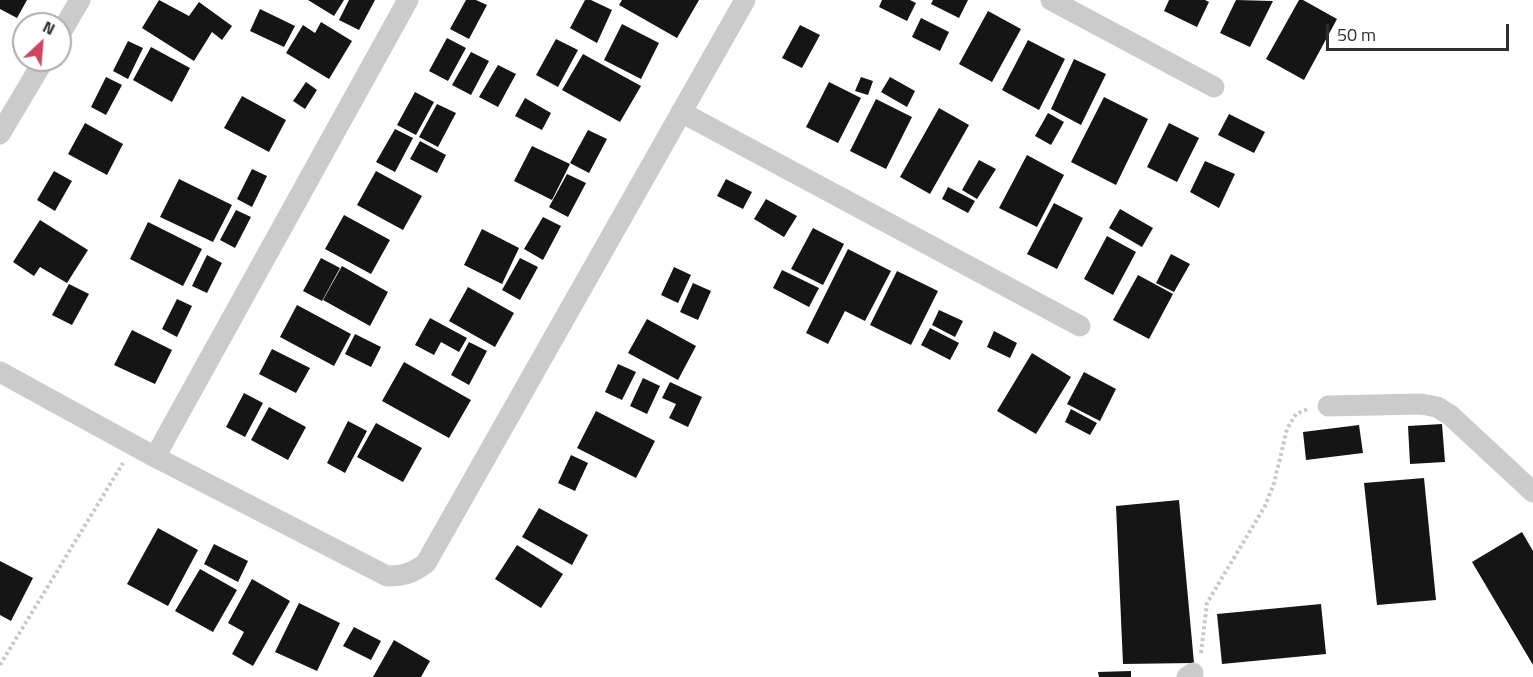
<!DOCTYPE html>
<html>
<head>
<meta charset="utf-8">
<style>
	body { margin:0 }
	#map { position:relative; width:1533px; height:677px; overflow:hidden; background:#fff; font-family:"Titillium Web",sans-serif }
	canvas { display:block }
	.north { position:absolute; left:12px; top:12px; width:60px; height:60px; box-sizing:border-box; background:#fff; border:2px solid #ababab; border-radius:50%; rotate:26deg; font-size:16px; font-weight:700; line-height:24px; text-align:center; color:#2e2e2e }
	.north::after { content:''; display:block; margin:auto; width:21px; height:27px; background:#ce465b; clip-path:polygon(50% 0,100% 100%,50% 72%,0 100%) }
	.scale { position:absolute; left:1326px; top:24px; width:183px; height:27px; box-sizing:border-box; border:3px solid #2e2e2e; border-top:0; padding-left:8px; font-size:18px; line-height:21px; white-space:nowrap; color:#2e2e2e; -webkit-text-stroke:4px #fff; paint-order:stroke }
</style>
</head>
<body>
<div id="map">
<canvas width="1533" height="677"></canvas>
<div class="north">N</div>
<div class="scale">50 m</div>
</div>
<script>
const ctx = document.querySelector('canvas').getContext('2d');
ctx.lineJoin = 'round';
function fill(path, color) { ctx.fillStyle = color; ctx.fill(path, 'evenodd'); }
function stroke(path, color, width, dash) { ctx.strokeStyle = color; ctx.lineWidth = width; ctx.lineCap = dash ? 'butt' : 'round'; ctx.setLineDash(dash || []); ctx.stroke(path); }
const building = new Path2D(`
	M0 0H27L17 18 0 9Z
	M159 0 189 16 199 2 232 26 222 40 212 32 194 61 142 28Z
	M308 0H344L334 16Z
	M349 0H375L359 30 339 20Z
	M466 0H476L487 5 469 39 450 29Z
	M585 0H591L612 10 597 43 570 28Z
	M622 0H699L677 38 619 5Z
	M882 0H910L916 3 907 21 879 7Z
	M933 0H968L959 18 931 4Z
	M1169 0H1205L1209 2 1197 27 1164 11Z
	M1236 0 1273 1 1250 47 1220 33Z
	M1299 0H1303L1337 19 1304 80 1266 59Z
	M260 9 295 26 284 47 250 31Z
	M988 11 1021 29 992 82 959 64Z
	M921 18 949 32 940 51 912 37Z
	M321 22 352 41 329 79 286 53 303 25 315 33Z
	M622 24 659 43 641 79 604 60Z
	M800 25 820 35 802 68 782 58Z
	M447 38 466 48 448 81 429 71Z
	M556 39 578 50 558 87 536 75Z
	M1028 40 1065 59 1039 110 1002 90Z
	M128 41 143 48 128 79 113 71Z
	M151 47 190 68 172 102 133 80Z
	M471 52 489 61 471 95 452 85Z
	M583 54 641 86 620 122 562 90Z
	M1074 59 1106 74 1081 125 1051 109Z
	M498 65 516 74 498 107 479 97Z
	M106 77 122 85 106 115 91 107Z
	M861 77 873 81 868 95 855 91Z
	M890 77 915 91 907 107 881 92Z
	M306 82 317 90 305 109 293 101Z
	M829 82 861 98 838 143 806 127Z
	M415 92 434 102 416 135 397 125Z
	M242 96 286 120 269 152 224 128Z
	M1104 97 1148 119 1116 185 1071 162Z
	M525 98 551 113 542 130 515 116Z
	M876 99 912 117 886 169 850 151Z
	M437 104 456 113 438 147 419 137Z
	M939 108 969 125 930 194 900 177Z
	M1048 113 1064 122 1051 145 1035 136Z
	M1229 114 1265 132 1254 153 1218 135Z
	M85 123 123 144 107 175 68 154Z
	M1169 123 1199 138 1177 182 1147 167Z
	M395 129 413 138 395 172 376 162Z
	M588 130 607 139 589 173 570 163Z
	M420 141 446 155 437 173 410 159Z
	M532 146 570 164 552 200 514 181Z
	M1027 155 1064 175 1037 227 999 208Z
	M979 160 996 169 977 199 962 190Z
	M1205 161 1235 174 1219 208 1190 192Z
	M252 169 267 176 252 207 237 199Z
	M54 171 72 181 55 211 37 200Z
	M376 171 422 196 403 230 357 205Z
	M567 174 586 183 568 217 549 207Z
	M179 179 232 205 213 242 160 217Z
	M726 179 752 192 743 209 717 196Z
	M948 187 975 201 968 213 942 199Z
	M766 199 797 216 784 237 754 219Z
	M1054 203 1083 218 1057 269 1027 254Z
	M1120 209 1153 228 1142 247 1109 228Z
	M236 210 251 217 235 248 220 240Z
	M344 215 390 240 371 274 325 249Z
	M543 217 561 226 543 260 524 249Z
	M40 220 88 250 67 283 40 267 34 276 13 262Z
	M148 222 202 249 183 286 130 259Z
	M813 228 844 244 823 285 791 269Z
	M482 229 519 248 502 284 464 265Z
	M1107 236 1136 252 1113 295 1084 279Z
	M848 249 891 271 865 321 845 311 828 344 806 333Z
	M1171 254 1190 264 1174 292 1156 283Z
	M207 255 222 263 207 293 192 286Z
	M321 258 340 268 322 301 303 291Z
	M520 258 538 267 520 300 502 290Z
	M342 266 388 292 370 326 323 300Z
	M674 267 691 275 678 303 661 295Z
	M782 270 819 288 809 307 773 288Z
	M897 271 938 291 911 345 870 325Z
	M1138 275 1173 294 1149 339 1113 320Z
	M693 283 711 291 698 320 680 312Z
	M69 284 89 294 72 325 52 315Z
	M468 287 514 313 495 347 449 321Z
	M177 299 192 306 177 337 162 329Z
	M297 305 351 334 334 366 280 337Z
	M939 310 963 321 955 337 932 325Z
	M430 318 467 338 459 352 441 342 434 355 415 345Z
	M647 319 696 346 678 380 628 353Z
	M930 328 959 343 950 360 921 345Z
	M132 330 172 350 155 384 114 365Z
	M994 331 1017 343 1010 358 987 347Z
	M355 334 381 347 371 367 345 354Z
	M469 342 487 351 469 385 451 375Z
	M272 349 310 368 296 393 259 374Z
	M1032 353 1071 377 1036 434 997 411Z
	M404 362 471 400 449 438 382 401Z
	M618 364 636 372 622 400 605 392Z
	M1084 372 1116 389 1100 421 1067 404Z
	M643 378 660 386 647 414 630 406Z
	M670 382 702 397 688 427 669 418 676 404 662 398Z
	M244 393 263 403 245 437 226 427Z
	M269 407 306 427 288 460 251 440Z
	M1071 409 1097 423 1090 435 1065 422Z
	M596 411 655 441 636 478 577 448Z
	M348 421 367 431 345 473 327 463Z
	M376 423 422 448 403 482 357 457Z
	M1442 424 1445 462 1410 464 1408 426Z
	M1359 425 1363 453 1306 460 1303 432Z
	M571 455 588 463 575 491 558 483Z
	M1424 478 1436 600 1377 605 1364 483Z
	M1179 500 1194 663 1123 664 1116 506Z
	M539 508 588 535 572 565 522 537Z
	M158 528 198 550 168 606 127 584Z
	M1522 532 1533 551V665L1472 562Z
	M214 544 248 561 238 582 204 564Z
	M517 545 563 574 541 608 495 579Z
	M0 561 33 578 11 621 0 615Z
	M200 569 237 590 213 632 175 611Z
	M252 579 290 601 253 666 232 654 244 632 228 623Z
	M299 603 340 623 317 671 275 652Z
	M1321 604 1326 654 1222 664 1217 614Z
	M354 627 381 641 371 660 343 646Z
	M394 640 430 661 421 677H373Z
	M1131 671V677H1099L1098 672Z`);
const path = new Path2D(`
	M1201 653 1207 603 1265 506 1274 483 1287 429 1296 414 1308 409
	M0 665 123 463`);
const minor = new Path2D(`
	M1051 0 1214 87
	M60 34 80 0
	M681 112 1080 326
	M0 134 44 60
	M0 372 155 457 387 576C404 576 413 573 426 563L745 0
	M1328 406 1421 404 1437 407 1450 415 1533 492
	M155 457 408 0
	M1187 677 1193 673`);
fill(building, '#151515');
stroke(path, '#c8c8c8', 4, [3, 3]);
stroke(minor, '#cbcbcb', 21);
</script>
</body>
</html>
